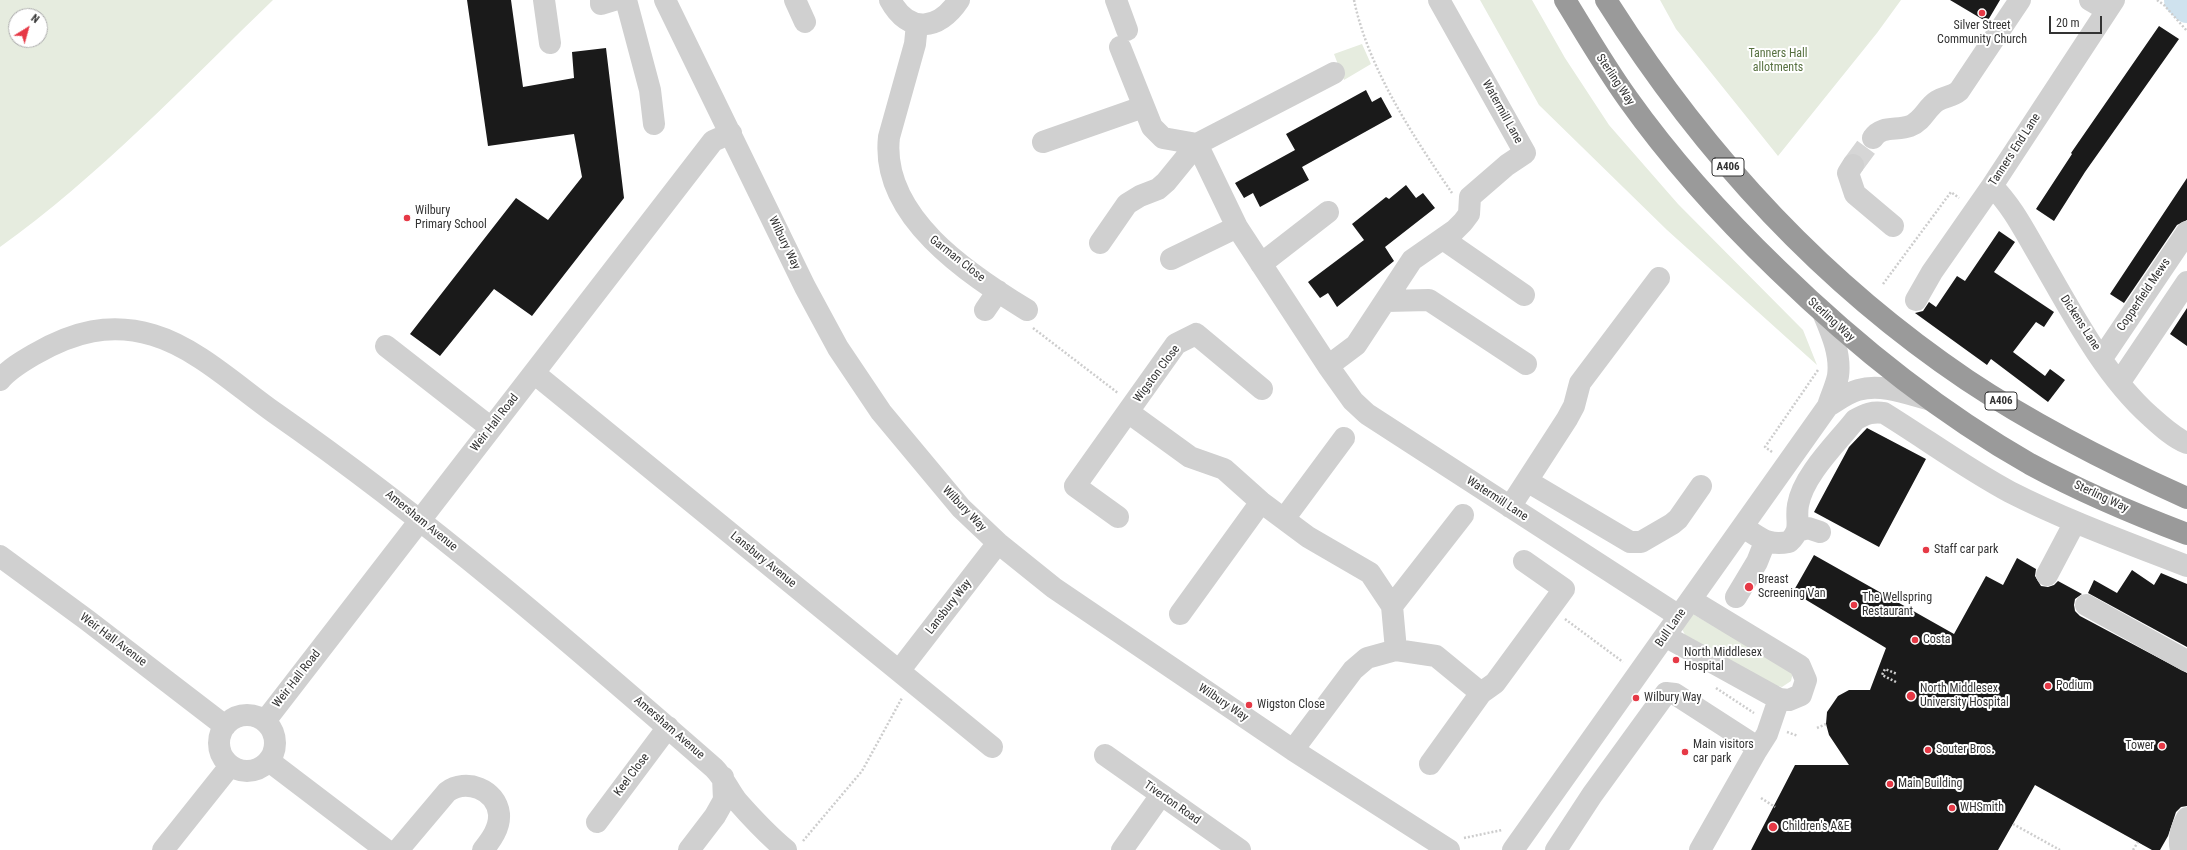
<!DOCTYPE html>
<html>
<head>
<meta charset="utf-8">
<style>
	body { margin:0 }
	#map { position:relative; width:2187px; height:850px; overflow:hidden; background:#fff; font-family:"Roboto Condensed",sans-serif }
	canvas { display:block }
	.north { position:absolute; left:8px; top:8px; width:40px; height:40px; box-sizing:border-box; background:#fff; border:1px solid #adadad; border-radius:50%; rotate:37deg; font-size:11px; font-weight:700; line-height:16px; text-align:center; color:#333 }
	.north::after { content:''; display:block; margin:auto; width:14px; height:18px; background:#e63946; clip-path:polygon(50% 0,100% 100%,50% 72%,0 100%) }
	.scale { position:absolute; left:2049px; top:16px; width:53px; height:18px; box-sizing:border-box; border:2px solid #333; border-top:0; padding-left:5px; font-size:12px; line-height:14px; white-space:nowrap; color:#333; -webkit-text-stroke:3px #fff; paint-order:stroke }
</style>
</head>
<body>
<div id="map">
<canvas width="2187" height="850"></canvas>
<div class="north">N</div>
<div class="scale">20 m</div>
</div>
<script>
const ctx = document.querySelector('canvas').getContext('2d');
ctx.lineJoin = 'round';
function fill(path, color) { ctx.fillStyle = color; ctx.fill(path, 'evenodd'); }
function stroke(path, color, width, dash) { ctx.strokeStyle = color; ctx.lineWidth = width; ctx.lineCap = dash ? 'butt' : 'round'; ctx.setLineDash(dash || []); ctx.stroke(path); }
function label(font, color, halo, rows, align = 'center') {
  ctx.font = font + ' "Roboto Condensed",sans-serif'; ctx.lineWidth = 4; ctx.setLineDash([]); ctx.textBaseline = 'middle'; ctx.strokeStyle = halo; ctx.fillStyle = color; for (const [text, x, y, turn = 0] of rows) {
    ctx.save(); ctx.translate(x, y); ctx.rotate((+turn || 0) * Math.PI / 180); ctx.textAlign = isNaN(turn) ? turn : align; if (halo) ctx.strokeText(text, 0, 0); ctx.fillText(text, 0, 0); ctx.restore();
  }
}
const green = new Path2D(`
	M0 0H273C187 83 97 178 0 247ZM16 16H40V40H16Z
	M1480 0H1532L1565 58 1609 125 1678 204 1803 330 1817 365 1667 230 1539 105Z
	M1660 0H1901L1877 33 1778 156 1676 29Z
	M1362 44 1371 64 1344 80 1334 54Z
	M1691 613 1793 672 1791 681 1782 687 1774 685 1685 635 1681 627Z`);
const river = new Path2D(`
	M2180 0 2187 7`);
const building = new Path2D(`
	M467 0H511L523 87 574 78 572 52 606 48 624 198 532 316 494 289 440 356 410 334 516 198 548 220 582 177 574 134 488 146Z
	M1950 0H2000L1987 22Z
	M2159 26 2179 39 2085 172 2054 221 2036 209 2072 154 2071 153Z
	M1366 90 1372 102 1381 97 1392 117 1302 167 1309 180 1260 207 1253 193 1244 198 1235 183 1295 150 1286 134Z
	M2187 178V220L2177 225 2124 303 2110 294Z
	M1406 185 1416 198 1423 193 1435 208 1385 247 1394 261 1337 307 1328 293 1320 298 1308 282 1364 240 1352 224 1386 197 1389 199Z
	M1999 231 2015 242 1994 272 2054 312 2044 327 2036 322 2013 352 2045 376 2050 369 2065 380 2048 402 1991 359 1987 365 1915 313 1923 311 1929 302 1936 307 1957 276 1965 281Z
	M2187 308V346L2170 334Z
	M1867 428 1926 459 1879 547 1814 512 1849 447Z
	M1814 555 1954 634 1986 576 2003 585 2017 558 2036 569 2035 576 2041 586 2048 587 2054 585 2058 581 2082 594 2075 599 2074 605 2075 611 2080 616 2187 673V806L2181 807 2176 812 2168 836 2160 850H2152L2035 785 1998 850H1751L1795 765H1849L1829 735 1826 724 1827 712 1838 696 1849 690H1870L1886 648 1793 592Z
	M2132 570 2154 585 2161 573 2187 584V647L2088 593 2094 580 2117 593Z`);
const minorTunnel = new Path2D(`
	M1853 165 1873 138`);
const path = new Path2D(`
	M1354 0C1368 68 1413 136 1452 193
	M2157 0 2164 5 2187 31
	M1883 284 1951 192 1959 198
	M1033 328 1118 393
	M1772 452 1765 447 1818 370
	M1565 619 1623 662
	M1896 682 1882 675 1885 669 1897 674
	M1716 688 1754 713
	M1817 728 1826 724
	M1787 732 1798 736
	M1761 798 1775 807
	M2013 824 2060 850
	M1464 838 1502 830
	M803 841 862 771 902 698
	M2133 850 2138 842`);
const minor = new Path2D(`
	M544 0 550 43
	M601 0V4L614 0
	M626 0 650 90 654 124
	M665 0 805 287 838 348 881 412 961 508 998 543 1054 588 1293 750 1449 850
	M795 0 805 22
	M890 0C909 35 939 30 959 0
	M1116 0 1127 30
	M1439 0 1525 153 1507 165 1470 197 1469 214 1463 222 1455 230 1412 260 1356 345 1328 366 1353 401 1367 414 1679 616
	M2090 0 2107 10
	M917 24 915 44 889 137C880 216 968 274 1027 310
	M1873 138C1882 125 1897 131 1910 126 1924 120 1926 108 1937 101 1945 96 1952 97 1959 91L2020 0
	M1043 142 1143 107
	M1853 165 1848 173 1855 194 1893 226
	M1992 186C2012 206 2024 230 2038 254 2070 309 2103 374 2150 416 2161 426 2174 438 2187 443
	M1443 239 1524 295
	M1100 243 1127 204 1140 196 1158 189 1166 182 1197 144 1163 138 1152 127 1120 47
	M1171 259 1237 227
	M1261 264 1328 212
	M1916 300 1932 272 1992 186 2114 0
	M1386 301 1429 300 1526 364
	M985 310 998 291
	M386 346 491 428
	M2102 358 2187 232
	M1328 366 1237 227 1197 144 1334 73
	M534 373 992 747
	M0 380C9 369 23 361 35 354 73 332 110 322 153 335 197 348 238 387 275 413 430 521 572 644 714 768 724 778 729 791 737 801 752 818 769 836 786 850
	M2119 383 2187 282
	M1828 406C1837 401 1847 393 1858 390 1882 383 1908 394 1931 400
	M1128 412 1190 457 1224 469 1261 502 1308 537 1370 573 1392 606 1396 650
	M1527 481 1630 542H1641L1672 524 1678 519 1701 486
	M1510 507 1567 419 1574 406 1580 383 1659 278
	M1118 517 1075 486 1176 344 1196 334 1262 389
	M1284 519 1344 438
	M1743 527C1761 538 1767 546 1789 542 1803 529 1795 521 1798 505 1803 475 1837 443 1855 420 1865 414 1873 411 1884 413 1926 439 1967 469 2010 492 2067 521 2128 543 2187 566
	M1798 531 1808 528 1820 532
	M0 556 87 620 225 726
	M2047 575 2075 522
	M1736 597 1757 562 1765 542
	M2086 605 2187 661
	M1392 606 1463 515
	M1180 614 1261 502
	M1665 636 1779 699 1789 700 1801 695 1806 680 1800 666 1691 600
	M899 671 998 543
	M219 743a28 28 0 1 1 56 0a28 28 0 1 1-56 0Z
	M265 721 713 141 731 133
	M1293 750 1353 670 1367 658 1396 650 1436 656 1481 693
	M1755 753 1767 734 1779 699
	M1105 755 1240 850
	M269 761 386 850
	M1430 764 1481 693 1495 683 1564 589 1524 561
	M597 822 668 727
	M163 850 230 766
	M398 850 447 792C466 778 496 789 499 814 500 828 491 840 483 850
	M689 850 715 816 724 800 723 777
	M1122 850 1161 795
	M1513 850 1828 406C1831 396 1836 386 1838 376 1841 355 1832 334 1824 315
	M1556 850 1592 795 1666 693 1675 694 1754 745 1755 753 1700 850
	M2181 850C2178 838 2181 829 2187 818`);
const highway = new Path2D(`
	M1565 0C1586 34 1605 67 1628 99 1672 161 1723 217 1778 270 1854 344 1937 411 2030 464 2080 491 2134 514 2187 534
	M1606 0C1700 149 1820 281 1967 380 2036 426 2111 464 2187 498`);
const markers = [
	[1982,13,4,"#e63946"],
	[407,218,4,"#e63946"],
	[1926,550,4,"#e63946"],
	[1749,587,5,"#e63946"],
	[1854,605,4,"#e63946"],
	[1915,640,4,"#e63946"],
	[1676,660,4,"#e63946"],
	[2048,686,4,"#e63946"],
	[1911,696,5,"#e63946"],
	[1636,698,4,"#e63946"],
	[1249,705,4,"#e63946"],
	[2162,746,4,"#e63946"],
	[1928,750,4,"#e63946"],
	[1685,752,4,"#e63946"],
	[1890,784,4,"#e63946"],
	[1952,808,4,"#e63946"],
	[1773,827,5,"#e63946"]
];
const shields = [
	[1728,167,32],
	[2001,401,32]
];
const shieldNames = [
	["A406",1728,167],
	["A406",2001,401]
];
const poiNames = [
	["Silver Street",1982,26,"center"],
	["Community Church",1982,40,"center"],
	["Wilbury",415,211],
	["Primary School",415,225],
	["Staff car park",1934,550],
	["Breast",1758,580],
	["Screening Van",1758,594],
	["The Wellspring",1862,598],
	["Restaurant",1862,612],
	["Costa",1923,640],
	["North Middlesex",1684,653],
	["Hospital",1684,667],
	["Podium",2056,686],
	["North Middlesex",1920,689],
	["University Hospital",1920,703],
	["Wilbury Way",1644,698],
	["Wigston Close",1257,705],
	["Main visitors",1693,745],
	["car park",1693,759],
	["Tower",2154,746,"right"],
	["Souter Bros.",1936,750],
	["Main Building",1898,784],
	["WHSmith",1960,808],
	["Children's A&E",1782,827]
];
const parkNames = [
	["Tanners Hall",1778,54],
	["allotments",1778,68]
];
const streetNames = [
	["Sterling Way",1615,80,56],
	["Watermill Lane",1502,112,61],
	["Tanners End Lane",2015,150,-57],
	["Wilbury Way",784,243,64],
	["Garman Close",957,259,38],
	["Copperfield Mews",2144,295,-56],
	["Sterling Way",1831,320,42],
	["Dickens Lane",2080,323,57],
	["Wigston Close",1157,374,-53],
	["Weir Hall Road",495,423,-52],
	["Sterling Way",2101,497,25],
	["Watermill Lane",1497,499,33],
	["Wilbury Way",964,509,46],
	["Amersham Avenue",421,521,39],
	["Lansbury Avenue",763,560,39],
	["Lansbury Way",949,607,-52],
	["Bull Lane",1671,628,-55],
	["Weir Hall Avenue",113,640,37],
	["Weir Hall Road",297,679,-52],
	["Wilbury Way",1223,703,34],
	["Amersham Avenue",669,728,41],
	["Keel Close",632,775,-53],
	["Tiverton Road",1172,803,35]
];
fill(green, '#e6ecdf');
stroke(river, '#cfe2ee', 32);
fill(building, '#1a1a1a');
stroke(minorTunnel, '#d6d6d6', 22, [22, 11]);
stroke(path, '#cdcdcd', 2.5, [2, 2]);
stroke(minor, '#d0d0d0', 22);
stroke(highway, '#9a9a9a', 22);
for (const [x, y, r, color] of markers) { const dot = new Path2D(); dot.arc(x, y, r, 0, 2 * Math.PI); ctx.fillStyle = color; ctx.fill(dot); stroke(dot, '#fff', 1.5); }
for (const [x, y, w] of shields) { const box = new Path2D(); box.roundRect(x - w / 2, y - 9, w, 18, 3); ctx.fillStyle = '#fff'; ctx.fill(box); stroke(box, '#333', 1); }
label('bold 11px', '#333', null, shieldNames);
label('12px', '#333', '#fff', poiNames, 'left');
label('12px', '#56703f', '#fff', parkNames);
label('12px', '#333', '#fff', streetNames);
</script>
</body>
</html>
